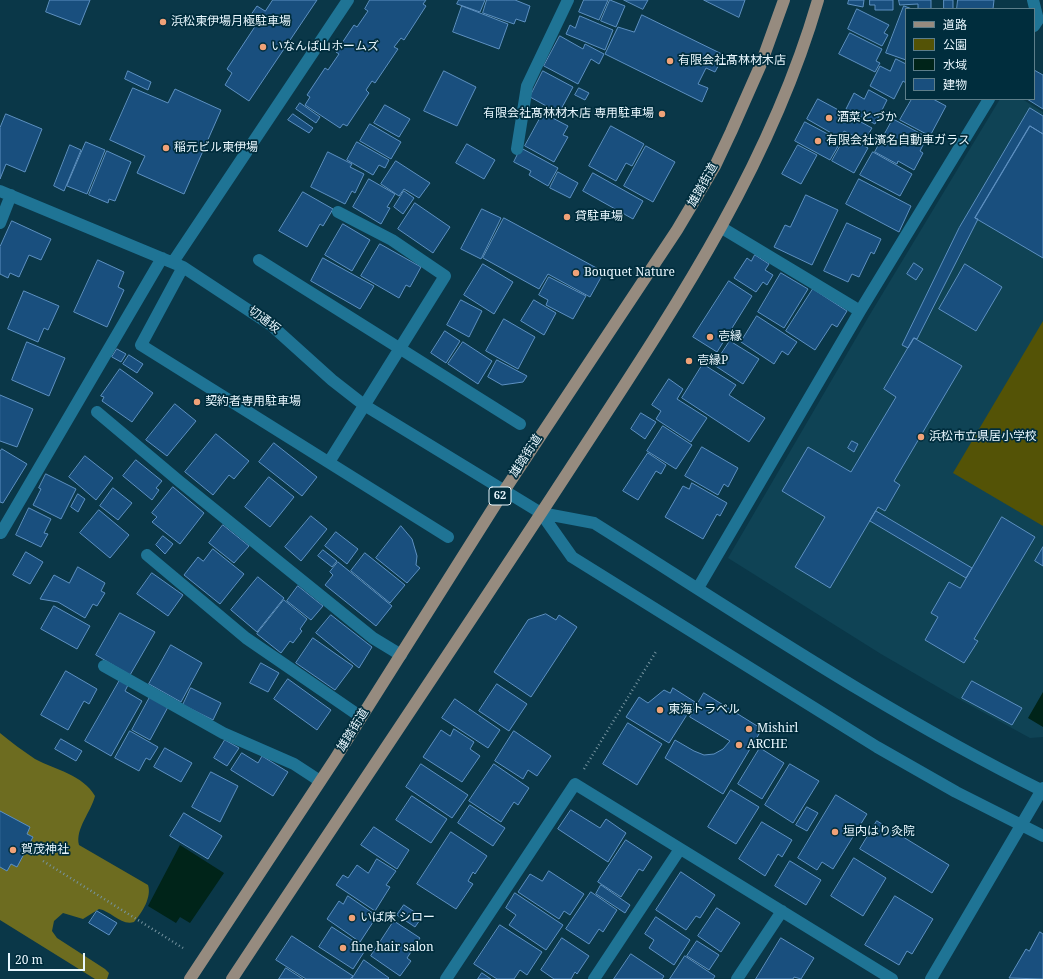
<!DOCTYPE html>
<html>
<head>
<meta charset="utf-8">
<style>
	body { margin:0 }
	#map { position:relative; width:1043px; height:979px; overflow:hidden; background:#0a3748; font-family:"Noto Serif","Noto Sans JP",serif }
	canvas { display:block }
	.legend { position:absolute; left:905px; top:8px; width:130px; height:92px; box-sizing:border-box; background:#002d3d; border:1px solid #5d7e8a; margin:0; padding:5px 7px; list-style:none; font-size:12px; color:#e8f7fe }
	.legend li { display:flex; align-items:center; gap:8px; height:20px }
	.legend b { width:20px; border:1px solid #5d7e8a }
	.scale { position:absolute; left:8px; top:953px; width:77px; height:18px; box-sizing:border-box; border:2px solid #e8f7fe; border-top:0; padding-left:5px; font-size:12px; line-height:14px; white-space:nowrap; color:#e8f7fe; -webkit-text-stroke:3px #002d3d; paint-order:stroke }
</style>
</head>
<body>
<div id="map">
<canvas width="1043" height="979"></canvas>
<ul class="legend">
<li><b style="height:5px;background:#968b7f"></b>道路</li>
<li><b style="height:11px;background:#545306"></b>公園</li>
<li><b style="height:11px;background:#002419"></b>水域</li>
<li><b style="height:11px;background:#194f7e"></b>建物</li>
</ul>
<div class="scale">20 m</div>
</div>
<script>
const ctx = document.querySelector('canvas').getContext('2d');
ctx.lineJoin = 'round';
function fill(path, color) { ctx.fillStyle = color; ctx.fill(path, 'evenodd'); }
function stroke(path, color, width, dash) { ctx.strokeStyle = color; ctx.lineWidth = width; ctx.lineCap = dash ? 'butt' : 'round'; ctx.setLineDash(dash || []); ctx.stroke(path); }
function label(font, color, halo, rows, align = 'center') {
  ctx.font = font + ' "Noto Serif","Noto Sans JP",serif'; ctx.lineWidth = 3.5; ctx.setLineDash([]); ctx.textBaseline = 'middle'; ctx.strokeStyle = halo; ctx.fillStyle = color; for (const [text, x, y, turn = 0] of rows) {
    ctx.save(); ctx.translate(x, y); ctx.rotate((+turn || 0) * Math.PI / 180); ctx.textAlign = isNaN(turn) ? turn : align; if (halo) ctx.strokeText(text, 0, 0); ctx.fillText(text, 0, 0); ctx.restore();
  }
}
const built = new Path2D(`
	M1000 99H1022L1043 112V737L1030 738 957 698 881 654 728 558 869 316Z`);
const green = new Path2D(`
	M1043 321V526L953 473Z`);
const forest = new Path2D(`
	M0 733C11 742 23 751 35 759 56 770 83 775 95 796 91 812 75 829 79 845L148 885C152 897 142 913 134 922 121 926 111 911 99 909L83 919 63 913 54 921 52 931 57 938 105 969 109 973 107 979H95L0 920Z`);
const water = new Path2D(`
	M1043 692V727L1028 718Z
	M180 845 224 873 190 923 180 917 176 923 148 906Z`);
const building = new Path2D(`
	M50 0H90L80 25 46 12Z
	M273 0H317L249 101 225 85 232 73 227 69 256 25 248 19 257 6 265 11Z
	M370 0H426L423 4 426 6 404 40 401 38 394 47 398 49 375 83 372 81 366 90 369 93 347 126 343 124 340 128 305 105 310 97 307 95 325 68 328 70 339 54 336 52 354 25 357 27 368 11 365 9Z
	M459 0H485L480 12 457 4Z
	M487 0H515L530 6 525 22 516 19 514 24 483 13Z
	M584 0H608L599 20 579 12Z
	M610 0 625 6 616 27 601 21Z
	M624 0H648L643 9Z
	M704 0H745L739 17Z
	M849 0H864L863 7 848 4Z
	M870 0H893V10H875V5H870Z
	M899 0H931V9H918V4L900 5Z
	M944 0H953V9H944Z
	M958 0H994L993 9H957Z
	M462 6 508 24 499 49 453 32Z
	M904 6 912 9H906V60L886 53Z
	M857 9 889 25 884 33 888 35 882 46 848 29Z
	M642 15 724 55 715 72 706 68 698 84 708 88 702 102 605 54 618 27 634 32Z
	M580 16 613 30 605 50 566 34 570 25 575 28Z
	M850 33 882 49 876 61 880 63 875 72 839 54Z
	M560 36 583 49 585 44 604 54 599 64 591 59 578 84 544 66Z
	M896 59 906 64V83L903 81 894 99 870 86 880 66 890 71Z
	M1034 70 1043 75V109L1027 99H1034Z
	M128 71 151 82 148 90 125 79Z
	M444 71 476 87 457 126 424 111Z
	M543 71 573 87 559 113 530 97Z
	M133 88 168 103 175 89 221 110 184 194 137 173 145 156 110 140Z
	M579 88 589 93 585 100 575 95Z
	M869 90 887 100 875 124 846 109 854 93 864 99Z
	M818 99 872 128 864 141 844 131 840 138 807 119Z
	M912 99H933L946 106 930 136 900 120Z
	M300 103 320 117 316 123 296 109Z
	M385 105 410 119 399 137 374 123Z
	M1030 108 1043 116V134L1030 126 975 218 978 219 917 339 914 338 908 348 902 345 959 228Z
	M543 113 568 126 563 135 568 137 554 162 525 146Z
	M6 114 42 129 25 172 6 164 0 179V128Z
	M293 114 313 128 309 133 288 120Z
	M893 119 927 137 920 151 923 153 914 170 898 161 897 164 875 152Z
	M805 122 841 141 830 160 795 141Z
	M370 124 401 142 391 159 360 141Z
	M611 126 644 144 632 166 626 163 616 181 589 166Z
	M1030 126 1043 134V258L975 218Z
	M846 136 868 148 854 173 832 161Z
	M86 142 105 150 87 194 67 186Z
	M357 142 389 160 385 168 379 165 373 175 347 160Z
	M467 144 495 160 484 179 456 163Z
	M70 145 81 150 64 191 54 186Z
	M798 145 817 155 801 184 782 174Z
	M646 146 675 162 653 202 624 186Z
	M521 148 558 168 548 186 529 175 531 171 514 162Z
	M107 151 131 162 115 201 109 199 108 203 89 195Z
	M328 152 352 164 350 167 364 174 355 193 352 191 345 204 311 187Z
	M873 152 912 174 900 196 860 175Z
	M396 161 430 183 419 198 404 189 399 196 381 184Z
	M558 172 578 183 570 198 550 188Z
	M593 173 643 201 633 219 583 191Z
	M369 179 395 194 387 207 390 208 381 224 353 207Z
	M859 179 911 206 899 232 846 204Z
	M404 191 414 198 403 214 394 207Z
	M303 192 333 209 323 226 320 224 307 247 279 231Z
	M806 195 838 210 812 265 774 247 785 225 790 227Z
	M415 203 450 227 433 253 398 229Z
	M482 209 501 218 481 259 461 249Z
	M504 218 604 272 590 297 548 274 539 289 483 258Z
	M12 221 51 239 41 260 29 255 19 277 10 273 8 278 0 274V247Z
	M847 223 881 239 874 254 871 252 859 277 852 274 848 282 824 271Z
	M343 224 370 240 352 271 325 255Z
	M380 244 421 267 410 287 406 285 399 298 361 276Z
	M755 255 769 264 765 270 773 275 767 285 763 282 756 292 734 278 747 258 751 261Z
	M323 258 374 286 360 309 311 281Z
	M98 260 124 272 118 287 124 290 107 327 74 312Z
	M914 263 923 269 916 280 907 274Z
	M483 264 513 282 494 314 464 295Z
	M965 264 1002 287 976 331 939 309Z
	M781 273 808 289 784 328 758 312Z
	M549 277 586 296 573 319 546 305 548 300 539 295Z
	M729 281 752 296 717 352 693 337Z
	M813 289 847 311 837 327 832 324 815 350 786 331Z
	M24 291 59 306 48 330 44 328 38 342 8 329Z
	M461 300 482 311 469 337 447 325Z
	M534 300 556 313 544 335 521 321Z
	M757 316 797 342 788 355 782 351 774 364 741 342Z
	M504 319 535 337 518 369 486 351Z
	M445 331 460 341 446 363 431 353Z
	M914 338 962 366 894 481 900 485 885 511 878 507 830 588 795 567 825 517 782 491 808 447 851 472 896 397 884 389Z
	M730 341 759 359 743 384 714 365Z
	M27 342 65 358 49 396 12 380Z
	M463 342 492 361 478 384 448 364Z
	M117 349 126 354 121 362 112 357Z
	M129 355 143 364 137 373 123 364Z
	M497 360 527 376 523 382 502 385 488 377Z
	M703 364 736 385 729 395 765 418 749 442 682 398Z
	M120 369 153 393 132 422 102 401 104 397 101 396Z
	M669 379 683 389 677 399 707 418 691 442 656 419 661 411 652 405Z
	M0 395 33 409 17 447 0 441Z
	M175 404 196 421 167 456 146 440Z
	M641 413 656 422 645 439 631 429Z
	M663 426 692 445 676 469 647 451Z
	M216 434 249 461 234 479 229 475 213 495 185 472Z
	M852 441 858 444 854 452 848 448Z
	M274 443 317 477 302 496 259 462Z
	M702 447 738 468 728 487 724 484 718 495 685 476Z
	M2 449 27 464 3 503 0 502V452Z
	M648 453 666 465 661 474 656 471 638 500 623 491Z
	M85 456 113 478 96 500 69 477Z
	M136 460 162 481 156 488 159 490 152 500 123 476Z
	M46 474 76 489 61 519 33 505 41 489 39 488Z
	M269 477 294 497 270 527 245 507Z
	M692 483 727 503 720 516 717 514 703 539 665 517 683 486 689 489Z
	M173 487 204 513 180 544 152 522 157 517 152 513Z
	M113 488 132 503 118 520 100 506Z
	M78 494 85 499 78 512 71 507Z
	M29 508 51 519 44 533 48 534 41 547 16 535Z
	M99 510 129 535 110 558 80 533Z
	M876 511 972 568 966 578 870 521Z
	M311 516 327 529 301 561 285 547Z
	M1002 517 1035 537 974 639 978 641 964 663 925 640 938 617 931 613 949 582 960 588Z
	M223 525 249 546 234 563 209 543Z
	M401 526 412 539 417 556 416 565 420 568 407 583 376 558Z
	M336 532 358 549 347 564 325 546Z
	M163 536 173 544 165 554 156 545Z
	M1043 547V566L1035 561Z
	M213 549 244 574 220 604 184 575 198 557 203 561Z
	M323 550 337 561 332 567 318 556Z
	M26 552 43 562 30 584 13 575Z
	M365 553 405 585 390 603 351 571Z
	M338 562 392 606 376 626 325 585 333 575 330 572Z
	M78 567 105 583 101 591 105 593 97 606 93 604 85 618 58 602 40 599 54 575 69 583Z
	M152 573 183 595 168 616 137 594Z
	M258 577 284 598 257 632 231 610Z
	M298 586 323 606 311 620 287 601Z
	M284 600 307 619 300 629 302 631 293 643 290 641 281 653 257 634Z
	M54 606 90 626 77 649 41 629Z
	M120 613 155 632 130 675 96 655Z
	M546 614 556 620 559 615 577 627 531 697 494 672 528 620Z
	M331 615 372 647 359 668 316 633Z
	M313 638 353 666 335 690 296 663Z
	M171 645 202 663 181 702 149 684Z
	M261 663 279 673 268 692 250 683Z
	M66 671 97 689 89 704 84 701 68 730 41 715Z
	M288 679 331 710 317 730 274 699Z
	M120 680 128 685 125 691 142 701 111 756 85 741Z
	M972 681 1022 708 1012 725 962 698Z
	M497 684 527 704 509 731 479 711Z
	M191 688 221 703 213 720 183 705Z
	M673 688 695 702 669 743 626 717 639 697 648 703 664 690 670 693Z
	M704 693 762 729 723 794 665 758 675 740 694 751 704 755 714 754 723 749 730 741 690 717Z
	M150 697 168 707 150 740 132 730Z
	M455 699 500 730 488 748 442 718Z
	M628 723 662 744 637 785 603 764Z
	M454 729 474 742 470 749 480 756 462 782 423 757 441 730 450 736Z
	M130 731 158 747 150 760 146 758 139 771 115 758Z
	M514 731 551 756 537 776 528 770 523 779 495 761Z
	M61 739 82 751 76 761 55 749Z
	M225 740 239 748 227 766 214 758Z
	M165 748 192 763 181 782 154 767Z
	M760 748 784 763 762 799 738 784Z
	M242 753 258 763 262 756 288 772 273 796 231 770Z
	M421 764 468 795 452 818 406 787Z
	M494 764 529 788 518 805 514 802 501 822 469 801Z
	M790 764 819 781 793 823 765 805Z
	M211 772 238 786 220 822 192 807Z
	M731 790 759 807 736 844 708 827Z
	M836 795 867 814 833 869 822 862 817 870 798 858Z
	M412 796 447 819 431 843 396 820Z
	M470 805 505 828 493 846 458 823Z
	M807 807 818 813 807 831 796 825Z
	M571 810 600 828 606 819 626 833 608 862 558 829Z
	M0 811 30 827 27 834 33 837 17 867 11 864 7 871 0 867Z
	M184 813 222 836 208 859 170 836Z
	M877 821 949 865 932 893 860 849Z
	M762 822 792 840 782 857 778 854 765 876 739 859Z
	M374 827 409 850 397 869 361 845Z
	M451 832 487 856 475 874 473 872 468 881 473 884 456 909 417 884Z
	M626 840 652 857 643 871 639 869 621 897 598 882Z
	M854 858 886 878 863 916 831 896Z
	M377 859 396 871 386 885 390 887 375 911 336 885 343 875 348 878 357 865 368 873Z
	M790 861 821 880 806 905 775 886Z
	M549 871 584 894 570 915 564 911 559 919 518 892 530 874 542 881Z
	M681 872 715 895 700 918 696 916 686 930 656 910Z
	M601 885 630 905 625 913 596 894Z
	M591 892 617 910 603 932 599 929 589 944 566 929Z
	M515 893 563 925 546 950 509 925 516 915 506 908Z
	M348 896 377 916 360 942 327 919 339 901 343 904Z
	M895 896 933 919 912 954 907 951 899 965 865 945Z
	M404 905 422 917 415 927 397 915Z
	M717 908 740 923 721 952 698 936Z
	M97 911 117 923 109 935 89 923Z
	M656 917 690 940 674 965 649 948 654 940 645 934Z
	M394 921 420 938 407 958 411 961 400 976 371 956Z
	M500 925 542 952 527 975 520 970 514 979H497L474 964Z
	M332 927 366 949 353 969 319 947Z
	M1040 932 1043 934V979L1009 978 1026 949 1029 951Z
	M292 936 353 976 350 979H306L276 960Z
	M562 938 589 956 577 974 575 972 571 979H554L541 970Z
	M781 938 814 958 801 979 794 977 793 979H756Z
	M697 941 719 955 709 970 687 956Z
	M631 954 664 976 662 979H614Z
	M685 956 715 976 713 979H670Z
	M364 960 389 978 388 979H352Z
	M286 968 303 979H279Z
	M482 973 491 979H478Z`);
const path = new Path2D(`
	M584 769 657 650
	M43 861 183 948`);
const minor = new Path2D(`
	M1033 0 1038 20 1034 26
	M517 149 527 86 568 0
	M0 191 183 267 271 325 332 380 364 405 541 513 594 523C742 616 887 714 1043 791
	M0 223 11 195
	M722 228 860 311
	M259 260 520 424
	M173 262 348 0
	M183 267 141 345 448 537
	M97 412 179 481 373 638 401 655
	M329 462 445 276 392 240 338 212
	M541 513 572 557 877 747 956 792 1043 836
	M1 533 162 258
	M147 555 246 638 361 717
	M698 588 860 311 989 99
	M104 666 223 733 294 764 320 781
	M446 979 575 784 892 979
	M594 979 680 849
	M737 979 782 911
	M931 979 1043 788`);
const major = new Path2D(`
	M190 979 335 759 504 491 677 230 715 166 731 132 761 64 784 0
	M232 979C343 811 456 644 566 475 664 324 767 176 818 0`);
const markers = [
	[163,22,4,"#f0a278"],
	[263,47,4,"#f0a278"],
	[670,61,4,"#f0a278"],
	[662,114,4,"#f0a278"],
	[829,118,4,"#f0a278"],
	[818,141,4,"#f0a278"],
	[166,148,4,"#f0a278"],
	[567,217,4,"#f0a278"],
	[576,273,4,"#f0a278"],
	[710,337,4,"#f0a278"],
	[689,361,4,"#f0a278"],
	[197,402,4,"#f0a278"],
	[921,437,4,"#f0a278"],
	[660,710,4,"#f0a278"],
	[749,729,4,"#f0a278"],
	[739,745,4,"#f0a278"],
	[835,832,4,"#f0a278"],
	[13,850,4,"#f0a278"],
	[352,918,4,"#f0a278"],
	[343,948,4,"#f0a278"]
];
const shields = [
	[500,496,22]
];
const shieldNames = [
	["62",500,496]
];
const poiNames = [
	["浜松東伊場月極駐車場",171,22],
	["いなんば山ホームズ",271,47],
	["有限会社髙林材木店",678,61],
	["有限会社髙林材木店 専用駐車場",654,114,"right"],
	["酒菜とづか",837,118],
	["有限会社濱名自動車ガラス",826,141],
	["稲元ビル東伊場",174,148],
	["貸駐車場",575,217],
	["Bouquet Nature",584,273],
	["壱縁",718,337],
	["壱縁P",697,361],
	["契約者専用駐車場",205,402],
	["浜松市立県居小学校",929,437],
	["東海トラベル",668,710],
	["Mishirl",757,729],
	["ARCHE",747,745],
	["垣内はり灸院",843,832],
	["賀茂神社",21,850],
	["いば床 シロー",360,918],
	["fine hair salon",351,948]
];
const streetNames = [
	["雄踏街道",703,185,-61],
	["切通坂",264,320,37],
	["雄踏街道",526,456,-57],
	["雄踏街道",353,730,-58]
];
fill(built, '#0f4355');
fill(green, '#545306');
fill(forest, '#6d6c20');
fill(water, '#002419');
fill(building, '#194f7e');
stroke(building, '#5d90c1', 1);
stroke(path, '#7795a1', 2.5, [1, 3]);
stroke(minor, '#1f7495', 12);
stroke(major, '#968b7f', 12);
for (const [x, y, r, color] of markers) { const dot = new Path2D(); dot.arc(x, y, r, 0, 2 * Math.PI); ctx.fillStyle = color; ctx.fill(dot); stroke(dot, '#002d3d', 1.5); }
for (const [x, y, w] of shields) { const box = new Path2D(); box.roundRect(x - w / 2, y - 9, w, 18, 3); ctx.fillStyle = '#002d3d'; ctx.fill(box); stroke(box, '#e8f7fe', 1); }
label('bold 11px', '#e8f7fe', null, shieldNames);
label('12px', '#e8f7fe', '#002d3d', poiNames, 'left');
label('12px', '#e8f7fe', '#002d3d', streetNames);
</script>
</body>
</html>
